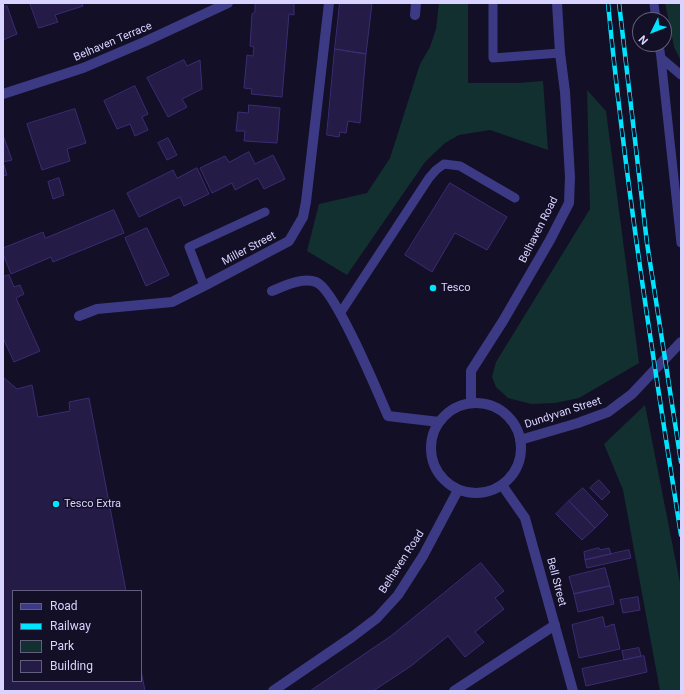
<!DOCTYPE html>
<html>
<head>
<meta charset="utf-8">
<style>
	body { margin:0 }
	#map { position:relative; width:684px; height:694px; overflow:hidden; background:#130f26; font-family:Roboto,sans-serif }
	canvas { display:block }
	.frame { position:absolute; inset:0; border:4px solid #d9d4ff; pointer-events:none }
	.legend { position:absolute; left:12px; top:590px; width:130px; height:92px; box-sizing:border-box; background:#130f26; border:1px solid #625e7d; margin:0; padding:5px 7px; list-style:none; font-size:12px; color:#d9d4ff }
	.legend li { display:flex; align-items:center; gap:8px; height:20px }
	.legend b { width:20px; border:1px solid #625e7d }
	.north { position:absolute; left:632px; top:12px; width:40px; height:40px; box-sizing:border-box; background:#130f26; border:1px solid #625e7d; border-radius:50%; rotate:227deg; font-size:11px; font-weight:700; line-height:16px; text-align:center; color:#d9d4ff }
	.north::after { content:''; display:block; margin:auto; width:14px; height:18px; background:#00e5ff; clip-path:polygon(50% 0,100% 100%,50% 72%,0 100%) }
</style>
</head>
<body>
<div id="map">
<canvas width="684" height="694"></canvas>
<div class="frame"></div>
<ul class="legend">
<li><b style="height:5px;background:#3d3a85"></b>Road</li>
<li><b style="height:5px;background:#00e5ff"></b>Railway</li>
<li><b style="height:11px;background:#12302f"></b>Park</li>
<li><b style="height:11px;background:#241b47"></b>Building</li>
</ul>
<div class="north">N</div>
</div>
<script>
const ctx = document.querySelector('canvas').getContext('2d');
ctx.lineJoin = 'round';
function fill(path, color) { ctx.fillStyle = color; ctx.fill(path, 'evenodd'); }
function stroke(path, color, width, dash) { ctx.strokeStyle = color; ctx.lineWidth = width; ctx.lineCap = dash ? 'butt' : 'round'; ctx.setLineDash(dash || []); ctx.stroke(path); }
function label(font, color, halo, rows, align = 'center') {
  ctx.font = font + ' Roboto,sans-serif'; ctx.lineWidth = 3; ctx.setLineDash([]); ctx.textBaseline = 'middle'; ctx.strokeStyle = halo; ctx.fillStyle = color; for (const [text, x, y, turn = 0] of rows) {
    ctx.save(); ctx.translate(x, y); ctx.rotate((+turn || 0) * Math.PI / 180); ctx.textAlign = isNaN(turn) ? turn : align; if (halo) ctx.strokeText(text, 0, 0); ctx.fillText(text, 0, 0); ctx.restore();
  }
}
const green = new Path2D(`
	M439 3H468V83H518L543 81 548 150 490 130 459 135 445 143 425 162 347 275 307 251 319 204 367 193 390 158 420 64 430 47 436 29Z
	M665 3H681V61L674 47Z
	M587 90 606 111 639 363 579 398 555 403 531 404 508 398 496 387 492 377 496 362 590 209Z
	M645 405 681 588V691H660L623 490 604 444Z`);
const building = new Path2D(`
	M30 3H82L83 6 55 15 58 22 39 28Z
	M258 3H294V15L289 14 282 97 251 94 252 89 244 88 247 55 253 56 254 47 250 46 252 14 255 12V4Z
	M340 3H372L366 54 335 49Z
	M7 6 17 34 3 40V7Z
	M335 49 366 54 360 123 348 121 346 133 340 132 339 137 327 135Z
	M184 60 187 66 200 60 202 89 182 99 187 107 168 117 147 78Z
	M135 86 148 114 142 117 148 130 135 136 130 124 117 129 104 101Z
	M249 105 280 108 277 143 244 141 245 131H236L238 112 248 113Z
	M75 109 86 143 67 149 70 161 42 170 27 124Z
	M3 135 12 160 3 162 7 175 3 176Z
	M168 138 177 155 167 160 158 143Z
	M249 152 255 164 273 155 285 179 264 189 258 178 235 190 232 183 212 193 200 168 225 156 229 162Z
	M197 168 209 194 184 206 180 197 139 217 127 193 173 170 177 178Z
	M59 178 64 195 53 199 48 182Z
	M450 183 507 217 487 250 455 233 432 272 405 255Z
	M114 210 124 233 53 262 51 257 11 274 3 254V248L43 232 45 238Z
	M147 228 169 275 146 286 125 238Z
	M9 275 14 287 20 285 24 294 16 298 40 351 14 362 3 338V277Z
	M3 377 17 389 32 385 38 417 70 411 69 402 89 398 126 591H13V681H141V670L145 691H3Z
	M599 480 610 492 602 500 590 488Z
	M583 488 608 515 595 528 569 501Z
	M569 501 595 528 582 540 556 514Z
	M599 548 600 550 609 548 611 554 585 560 584 552Z
	M629 550 631 558 587 568 585 560Z
	M481 563 504 591 495 598 504 609 475 632 484 642 465 657 448 636 411 666 373 691H310L391 636Z
	M605 568 610 586 574 594 569 577Z
	M610 586 614 604 578 612 574 594Z
	M638 597 640 610 623 613 620 600Z
	M603 617 605 627 614 624 620 649 579 658 572 625Z
	M639 648 641 656 624 660 622 651Z
	M644 656 647 672 586 686 582 669Z`);
const service = new Path2D(`
	M493 3V58L560 53
	M654 4 656 20
	M659 44 661 58 681 75
	M661 58 681 243
	M204 286 189 247 265 212
	M341 312 429 178 436 170 444 164 460 166 515 198`);
const minor = new Path2D(`
	M415 15 416 3
	M3 94 83 68 144 42 228 3
	M272 291C284 286 302 277 316 282 335 289 378 393 388 416L439 422
	M79 316 97 309 172 302 204 286 289 241 303 217 306 202 329 3
	M471 403V371L503 321 550 240 569 203 570 177 565 92 560 53 557 3
	M502 485 525 518 573 691
	M454 691 555 625`);
const tertiary = new Path2D(`
	M431 448a45 45 0 1 1 90 0a45 45 0 1 1-90 0Z
	M520 440 578 423 608 412 632 394 681 342
	M273 691 352 637 377 618 398 595 423 556 458 490`);
const rail = new Path2D(`
	M608 3C625 181 653 358 681 535
	M619 3 647 243 681 462`);
const markers = [
	[433,288,4,"#00e5ff"],
	[56,504,4,"#00e5ff"]
];
const streetNames = [
	["Belhaven Terrace",113,42,-23],
	["Belhaven Road",539,230,-63],
	["Miller Street",249,249,-28],
	["Dundyvan Street",563,413,-18],
	["Belhaven Road",402,562,-57],
	["Bell Street",556,582,75]
];
const poiNames = [
	["Tesco",441,288],
	["Tesco Extra",64,504]
];
fill(green, '#12302f');
fill(building, '#241b47');
stroke(building, '#3b2d73', 1);
stroke(service, '#3d3a85', 9);
stroke(minor, '#3d3a85', 10);
stroke(tertiary, '#3d3a85', 10);
stroke(rail, '#00e5ff', 4.5);
stroke(rail, '#130f26', 3, [9]);
for (const [x, y, r, color] of markers) { const dot = new Path2D(); dot.arc(x, y, r, 0, 2 * Math.PI); ctx.fillStyle = color; ctx.fill(dot); stroke(dot, '#130f26', 1.5); }
label('11px', '#d9d4ff', '#130f26', streetNames);
label('11px', '#d9d4ff', '#130f26', poiNames, 'left');
</script>
</body>
</html>
